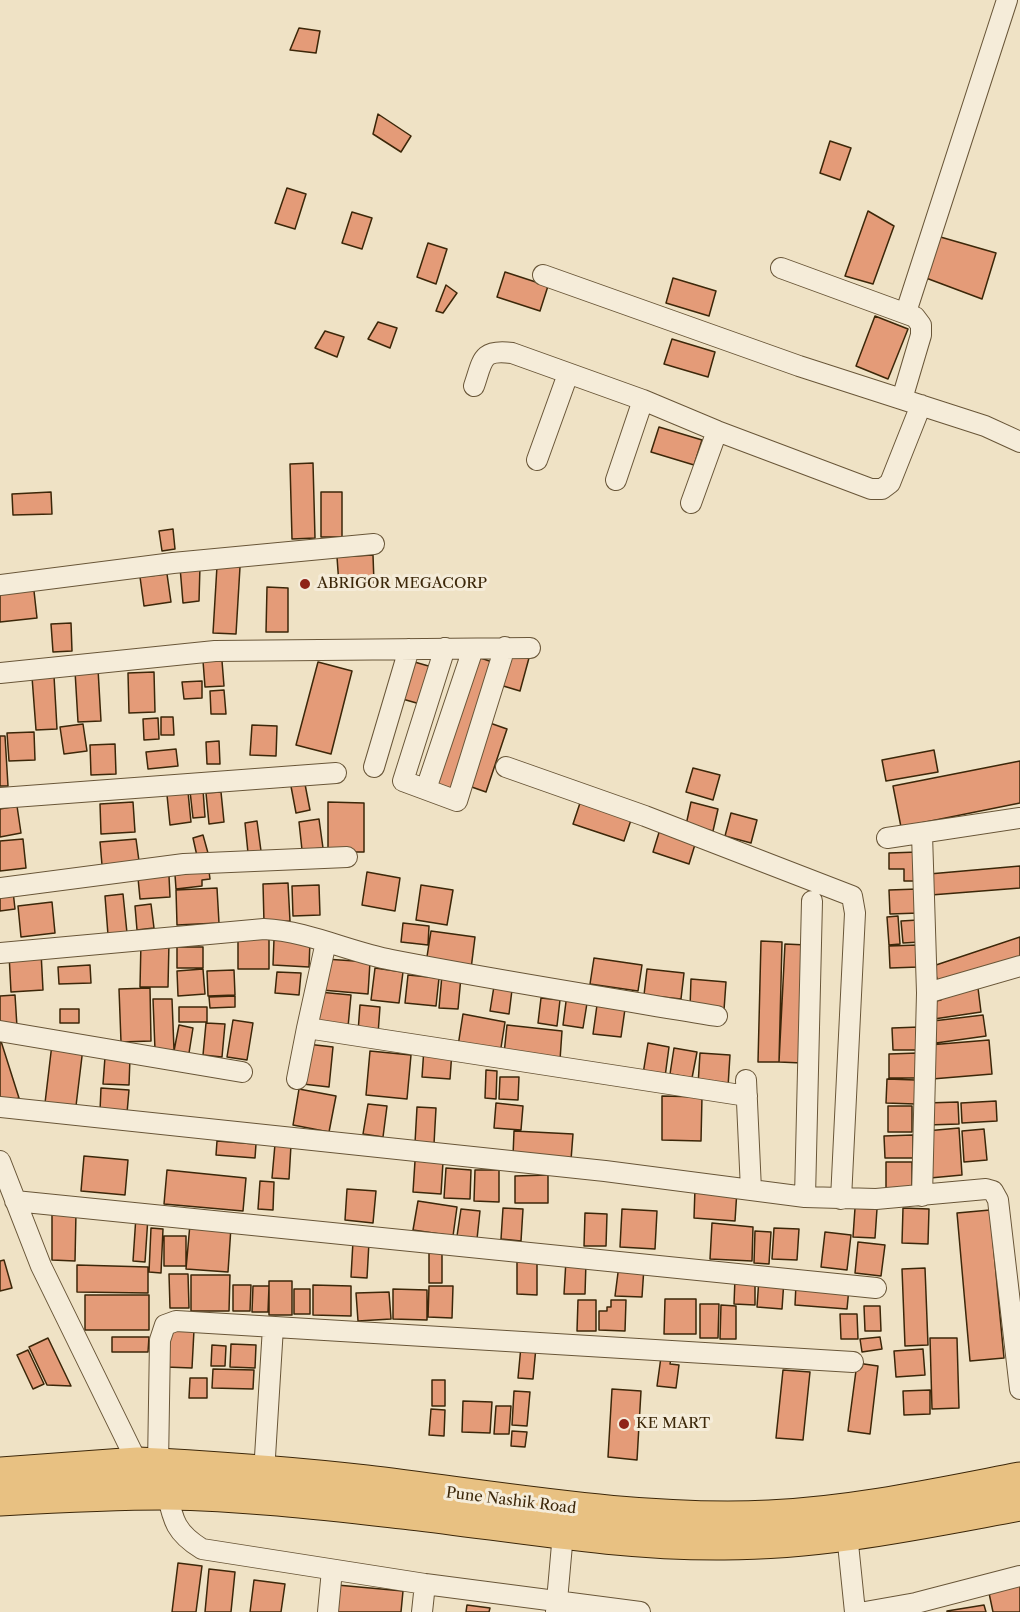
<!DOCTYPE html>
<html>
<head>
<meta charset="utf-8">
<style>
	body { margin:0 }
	canvas { display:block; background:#efe2c5 }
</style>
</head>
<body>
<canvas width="1020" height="1612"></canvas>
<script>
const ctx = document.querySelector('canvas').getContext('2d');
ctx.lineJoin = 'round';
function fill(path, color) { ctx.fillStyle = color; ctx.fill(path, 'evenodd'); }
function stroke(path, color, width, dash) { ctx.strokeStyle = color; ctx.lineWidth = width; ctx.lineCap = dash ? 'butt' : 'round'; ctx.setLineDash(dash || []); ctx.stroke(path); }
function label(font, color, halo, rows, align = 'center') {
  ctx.font = font + ' "Libre Caslon Text",serif'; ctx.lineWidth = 6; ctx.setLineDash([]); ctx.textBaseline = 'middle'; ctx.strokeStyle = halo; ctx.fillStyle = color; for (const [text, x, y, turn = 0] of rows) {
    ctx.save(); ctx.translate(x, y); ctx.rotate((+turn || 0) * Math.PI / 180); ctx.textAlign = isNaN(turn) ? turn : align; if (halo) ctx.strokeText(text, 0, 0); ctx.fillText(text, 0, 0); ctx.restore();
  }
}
const building = new Path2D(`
	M299 28 320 31 316 53 290 50Z
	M378 114 411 136 401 152 373 134Z
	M830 141 851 148 840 180 820 173Z
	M287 188 306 194 295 229 275 223Z
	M868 211 894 226 873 284 845 276Z
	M352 212 372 218 362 249 342 243Z
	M937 236 996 253 982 299 926 278Z
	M428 243 447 249 436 284 417 277Z
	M505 272 548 286 540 311 497 297Z
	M673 278 716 291 709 316 666 303Z
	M446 285 457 293 443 313 436 311Z
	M875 316 908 329 888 379 856 366Z
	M378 322 397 328 390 348 368 339Z
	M325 331 344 337 337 357 315 348Z
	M672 339 715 352 708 377 664 364Z
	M659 427 702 440 694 465 651 452Z
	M313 463 315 538 292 539 290 464Z
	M51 492 52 514 13 515 12 494Z
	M321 492H342V537H321Z
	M173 529 175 549 162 551 159 531Z
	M373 555 374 583 339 585 337 557Z
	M200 566 199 601 183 603 180 567Z
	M217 566 240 567 236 634 213 633Z
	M167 574 171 602 144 606 140 577Z
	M33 582 37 618 0 622V587Z
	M267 587 288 588V632H266Z
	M71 623 72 651 53 652 51 624Z
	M509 653 529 658 520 691 500 685Z
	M475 656 498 664 455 791 432 783Z
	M203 661H222L224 686 205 687Z
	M411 661 432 667 420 704 399 698Z
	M318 662 352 671 331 754 296 745Z
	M98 669 101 721 78 722 75 671Z
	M154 672 155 712 129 713 128 673Z
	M54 676 57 729 36 730 32 677Z
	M202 681V698L184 699 182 682Z
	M224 690 226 714H211L210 691Z
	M161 717H173L174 735H161Z
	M158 718 159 739 144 740 143 719Z
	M487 722 507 729 486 792 466 785Z
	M83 724 87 751 64 754 60 727Z
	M252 725 277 726 276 756 250 755Z
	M34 732 35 760 9 761 7 733Z
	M0 736H5L8 786H0Z
	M219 741 220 764H207L206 742Z
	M115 744 116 774 91 775 90 745Z
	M176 749 178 766 148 769 146 752Z
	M934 750 938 772 886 781 882 760Z
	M1020 761V803L901 827 893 786Z
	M693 768 720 775 713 800 686 792Z
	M304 779 310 810 296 813 290 781Z
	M203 790 205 817 193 818 190 791Z
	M188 792 191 822 170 825 167 795Z
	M221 792 224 822 209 824 206 793Z
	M582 797 633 814 624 841 573 824Z
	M133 802 135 832 101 834 100 804Z
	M328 802 364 803V852H328Z
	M691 802 718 809 713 831 686 825Z
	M17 806 21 833 0 837V809Z
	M731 813 757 820 751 843 725 836Z
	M319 819 323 848 302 850 299 822Z
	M257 821 261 851 248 853 245 823Z
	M661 826 697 838 689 864 653 852Z
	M203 835 208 853 197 856 193 838Z
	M23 839 26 868 0 871V841Z
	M136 839 139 861 102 865 100 842Z
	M918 852V881H904V869H889V853Z
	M1020 866V888L931 895 929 874Z
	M209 871 210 879 202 880V886L176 889 175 875Z
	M367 872 400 878 395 911 362 905Z
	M169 876 170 897 140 899 138 878Z
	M288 883 290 921 264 923 263 884Z
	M319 885 320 915 293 916 292 886Z
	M421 885 453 890 447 925 416 920Z
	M217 888 219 923 177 925 176 890Z
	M918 889 919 913 890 914 889 890Z
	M13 891 15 909 0 911V892Z
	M123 894 127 933 108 935 105 896Z
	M52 902 55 933 21 937 18 906Z
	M151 904 154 928 137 930 135 906Z
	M898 916 900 944 889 945 887 917Z
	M918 920 920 942 903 943 901 921Z
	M403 923 429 926 428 945 401 942Z
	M431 931 475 937 471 969 426 963Z
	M238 934 269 935V969H238Z
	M1020 937V961L940 988 933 966Z
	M274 939 310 941 309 967 273 965Z
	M141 941 169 942 168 987H140Z
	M761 941 782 942 779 1062H758Z
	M785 944 807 945 802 1063 779 1062Z
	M918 945 919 967 890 968 889 946Z
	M177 947H203V968H177Z
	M41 952 43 990 11 992 9 954Z
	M594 958 642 965 638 991 590 984Z
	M325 959 370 962 368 994 322 990Z
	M90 965 91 983 59 984 58 967Z
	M375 968 403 972 399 1003 371 1000Z
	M203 969 205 994 178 996 177 971Z
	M647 969 684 973 681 999 644 995Z
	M234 970 235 995 208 996 207 971Z
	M277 972 301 973 299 995 275 993Z
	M408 975 439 978 436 1006 405 1003Z
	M442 975 461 977 458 1009 439 1008Z
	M691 979 726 982 724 1010 690 1008Z
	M495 980 513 982 509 1014 490 1011Z
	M150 988 151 1041 121 1042 119 989Z
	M978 988 981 1012 934 1019 931 1002 941 1000 940 995Z
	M319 992 351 995 348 1027 317 1024Z
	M567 994 588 997 583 1028 563 1025Z
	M15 995 17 1027 0 1028V996Z
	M235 996V1007L210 1008 209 997Z
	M541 998 560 1000 557 1026 538 1023Z
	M153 999H172L174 1050H155Z
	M360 1005 380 1007 378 1034 358 1032Z
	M597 1005 625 1009 621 1037 593 1034Z
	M179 1007H207V1022H179Z
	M60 1009H79V1023H60Z
	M463 1014 505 1022 500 1054 458 1046Z
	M983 1015 986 1036 936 1043 933 1021Z
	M233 1020 253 1023 247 1060 227 1057Z
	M206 1023 225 1024 222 1057 203 1055Z
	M179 1025 193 1028 189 1053 174 1051Z
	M507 1025 562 1031 560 1060 504 1054Z
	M920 1027V1050H893L892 1028Z
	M0 1038 19 1098 0 1104Z
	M989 1040 992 1074 932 1079 929 1045Z
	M648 1043 669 1047 665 1077 643 1074Z
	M52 1044 83 1048 76 1106 45 1103Z
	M307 1044 333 1047 329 1087 303 1084Z
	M424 1048 452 1051 450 1079 422 1077Z
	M674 1048 697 1052 692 1078 670 1074Z
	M370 1051 411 1055 407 1099 366 1095Z
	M700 1053 730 1055 728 1087 698 1085Z
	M918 1053V1078H889V1054Z
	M105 1057 130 1058 129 1085 103 1084Z
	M486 1070 497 1071 496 1099 485 1098Z
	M500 1077H519L518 1100 499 1099Z
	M887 1079 916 1080 915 1104 886 1103Z
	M101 1088 129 1090 127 1113 100 1111Z
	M299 1089 336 1096 329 1132 293 1125Z
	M662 1096 702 1097 701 1141 662 1140Z
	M996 1101 997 1121 962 1123 961 1103Z
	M958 1102 959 1124 927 1125 926 1103Z
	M496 1103 523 1106 521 1130 494 1128Z
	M368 1104 387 1106 383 1137 363 1134Z
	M888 1106H912V1132H888Z
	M417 1107 436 1108 434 1144 415 1143Z
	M959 1128 962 1175 930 1178 926 1131Z
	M984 1129 987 1160 964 1162 962 1131Z
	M514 1131 573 1134 571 1160 513 1156Z
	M913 1135V1158H885L884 1136Z
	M217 1141 256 1144 255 1158 216 1155Z
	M275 1144 291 1145 289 1179 272 1178Z
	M84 1156 128 1160 125 1195 81 1191Z
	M415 1161 443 1162 441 1194 413 1192Z
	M886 1162H912V1187L886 1188Z
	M446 1168 471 1170 470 1199 444 1198Z
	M167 1170 246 1178 243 1211 164 1204Z
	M475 1170H499V1202L474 1201Z
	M548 1175V1203H515V1176Z
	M260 1181 274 1182 273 1210 258 1209Z
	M695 1188 737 1190 735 1221 694 1218Z
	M347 1189 376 1191 373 1223 345 1220Z
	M418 1201 457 1207 453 1236 413 1230Z
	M503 1208 523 1209 521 1241 501 1239Z
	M855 1208 877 1209 875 1238 853 1237Z
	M903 1208 929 1209 928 1244 902 1243Z
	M461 1209 480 1211 477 1239 457 1236Z
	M622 1209 657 1211 655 1249 620 1247Z
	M990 1210 1004 1358 970 1361 957 1213Z
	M52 1211 76 1212 75 1261 52 1260Z
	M585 1213 607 1214 606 1246H584Z
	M136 1216 148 1217 145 1262 133 1261Z
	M712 1223 753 1227 752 1261 710 1259Z
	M190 1224 231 1227 228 1272 186 1269Z
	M151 1228 163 1229 161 1273 149 1272Z
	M774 1228 799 1229 797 1260 772 1259Z
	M755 1231 771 1232 769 1264 754 1263Z
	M825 1232 851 1235 847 1270 821 1267Z
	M164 1236H186V1266H164Z
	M353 1241 369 1242 367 1278 351 1277Z
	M858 1242 885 1245 881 1276 855 1273Z
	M429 1246 442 1247V1283H429Z
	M517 1259 537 1260V1295L517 1294Z
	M4 1260 12 1288 0 1291V1261Z
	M566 1260 586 1262 585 1294H564Z
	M77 1265 148 1267V1293L77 1292Z
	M619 1265 644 1267 642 1297 615 1296Z
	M925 1268 928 1345 905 1346 902 1269Z
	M169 1274H188L189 1308H170Z
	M191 1275H230L229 1311H191Z
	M735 1278H755V1305L734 1304Z
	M759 1278 784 1280 782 1309 757 1307Z
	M269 1281H292V1315H269Z
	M796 1284 849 1288 847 1309 795 1305Z
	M233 1285H251L250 1311H233Z
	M313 1285 351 1286V1316L313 1315Z
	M253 1286H269L268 1312H252Z
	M429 1286H453L452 1318 428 1317Z
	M294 1289H310V1314H294Z
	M393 1289 427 1290V1320L393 1319Z
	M389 1292 391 1319 358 1321 356 1293Z
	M85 1295H149V1330H85Z
	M665 1299H696V1334H664Z
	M578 1300H596V1331H577Z
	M611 1300H626L625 1331 599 1330V1311H607V1307H611Z
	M700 1304H719L718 1338H700Z
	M721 1305 736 1306V1339H720Z
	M864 1306H880L881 1331H865Z
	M840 1314H857L858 1339H841Z
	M167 1330H194L192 1368 166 1367Z
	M112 1337H149L148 1352H112Z
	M880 1337 882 1349 862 1352 860 1339Z
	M48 1338 71 1386 47 1385 29 1347Z
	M930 1338H957L959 1408 932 1409Z
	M231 1344 256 1345 255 1368 230 1367Z
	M212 1345 226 1346 225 1366H211Z
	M521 1346 536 1347 533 1379 518 1378Z
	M923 1349 925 1375 896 1377 894 1351Z
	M28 1350 44 1384 33 1389 17 1355Z
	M661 1357 671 1358 670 1364 679 1365 676 1388 657 1386Z
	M857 1363 878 1366 870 1434 848 1431Z
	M213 1369 254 1370 253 1389 212 1388Z
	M783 1370 810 1372 803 1440 776 1438Z
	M190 1378H207V1398H189Z
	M432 1380H445V1406H432Z
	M612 1389 641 1391 637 1460 608 1457Z
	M930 1390V1414L904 1415 903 1391Z
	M514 1391 530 1392 527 1426 512 1425Z
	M463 1401 492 1402 490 1433 462 1432Z
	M496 1406H511L509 1434H494Z
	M431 1409 445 1410 444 1436 429 1435Z
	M512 1431 527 1432 525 1447 511 1446Z
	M178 1563 202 1566 196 1612H172Z
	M209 1569 235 1572 231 1612H205Z
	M254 1580 285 1584 281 1612H250Z
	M337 1585 403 1591 401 1612H335Z
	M1020 1585V1612H993L989 1593Z
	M467 1605 490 1608 489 1612H466Z
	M984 1605 986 1612H947V1611Z`);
const minor = new Path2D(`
	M781 268 915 317 921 325V335L902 399
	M543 275 799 366 985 426 1020 442
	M906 312 1007 0
	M474 386C483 360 481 349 512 353L643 400 717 431 871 489H882L890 483 921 405
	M537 460 568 374
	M616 480 643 400
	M691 503 717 431
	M0 585 173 563 374 544
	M445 648 403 781 457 801 505 647
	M0 673 215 651 530 648
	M374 767 409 649
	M506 767 645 816 852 896 855 913 841 1199
	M426 789 473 649
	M0 798 336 773
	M922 834 927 993 922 1196
	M887 838 1020 818
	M0 888 184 864 347 857
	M326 942 307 1028 747 1096
	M0 953 264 929C308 931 349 952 392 960 500 981 609 998 717 1016
	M927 993 1020 966
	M0 1031 242 1072
	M297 1079 307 1028
	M746 1080 751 1190
	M0 1107 605 1171 805 1197 876 1199 986 1189 993 1191 998 1200 1020 1389
	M0 1161 41 1266 138 1464
	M805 1197 812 901
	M15 1201 876 1288
	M158 1465 160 1340 165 1325 176 1321 853 1362
	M264 1473 273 1327
	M167 1493C173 1521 176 1533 202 1549L425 1584 640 1612
	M847 1534 855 1612
	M328 1612 332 1570
	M422 1612 425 1584
	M556 1612 564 1522
	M865 1612 916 1603 1020 1576`);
const trunk = new Path2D(`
	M0 1474 138 1464 158 1465C228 1469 297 1474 366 1482 500 1498 634 1523 769 1517 854 1513 937 1495 1020 1479
	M0 1499C55 1496 110 1493 165 1493 247 1494 330 1504 411 1513 515 1525 619 1544 724 1543 824 1543 922 1522 1020 1504`);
const markers = [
	[305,584,6,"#8f2418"],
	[624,1424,6,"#8f2418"]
];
const poiNames = [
	["ABRIGOR MEGACORP",317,584],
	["KE MART",636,1424]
];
const streetNames = [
	["Pune Nashik Road",511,1501,7]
];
fill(building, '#e49b78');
stroke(building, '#3c2709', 1.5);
stroke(minor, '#695638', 22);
stroke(trunk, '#3c2709', 35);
stroke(minor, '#f5ecd9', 20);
stroke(trunk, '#e8c182', 33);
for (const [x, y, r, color] of markers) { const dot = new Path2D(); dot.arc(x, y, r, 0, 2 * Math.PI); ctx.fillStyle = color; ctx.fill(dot); stroke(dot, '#f5ecd9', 2); }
label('15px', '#3c2709', '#f5ecd9', poiNames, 'left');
label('15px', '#3c2709', '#f5ecd9', streetNames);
</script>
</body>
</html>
